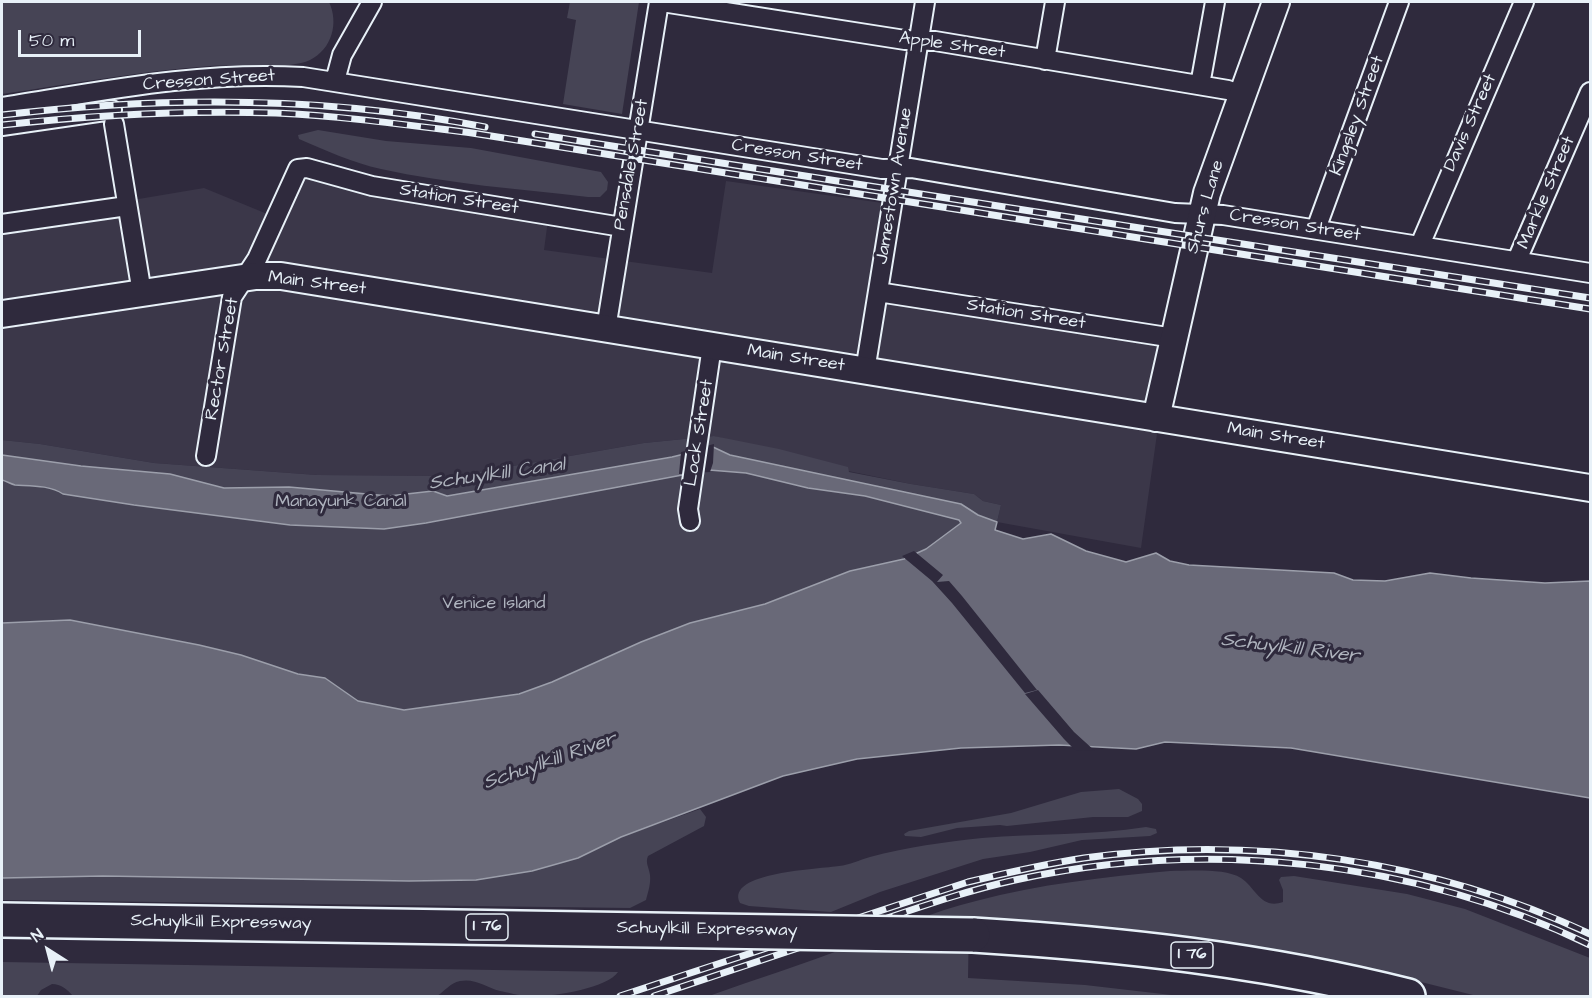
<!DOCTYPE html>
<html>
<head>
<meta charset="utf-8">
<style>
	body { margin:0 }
	#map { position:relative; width:1592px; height:998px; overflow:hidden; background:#2f2a3d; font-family:"Architects Daughter",sans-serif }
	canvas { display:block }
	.frame { position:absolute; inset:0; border:3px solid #e8f1f8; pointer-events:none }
	.north { position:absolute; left:18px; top:920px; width:60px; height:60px; -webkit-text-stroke:4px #2f2a3d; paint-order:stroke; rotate:324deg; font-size:16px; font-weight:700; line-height:24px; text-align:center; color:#e8f1f8 }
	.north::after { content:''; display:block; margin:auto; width:21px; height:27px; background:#e8f1f8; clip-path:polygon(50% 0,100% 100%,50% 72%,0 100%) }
	.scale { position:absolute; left:18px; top:30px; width:123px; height:27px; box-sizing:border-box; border:3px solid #e8f1f8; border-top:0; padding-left:8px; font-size:18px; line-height:21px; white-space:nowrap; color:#e8f1f8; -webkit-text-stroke:4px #2f2a3d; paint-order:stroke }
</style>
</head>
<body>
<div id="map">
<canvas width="1592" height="998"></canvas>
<div class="frame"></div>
<div class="north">N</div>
<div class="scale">50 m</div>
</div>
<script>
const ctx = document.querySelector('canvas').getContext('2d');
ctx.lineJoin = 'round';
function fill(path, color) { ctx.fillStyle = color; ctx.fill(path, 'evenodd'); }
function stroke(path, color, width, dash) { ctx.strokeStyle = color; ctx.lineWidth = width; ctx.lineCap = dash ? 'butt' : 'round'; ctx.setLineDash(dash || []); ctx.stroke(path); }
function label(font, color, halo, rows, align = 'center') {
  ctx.font = font + ' "Architects Daughter",sans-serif'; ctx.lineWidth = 6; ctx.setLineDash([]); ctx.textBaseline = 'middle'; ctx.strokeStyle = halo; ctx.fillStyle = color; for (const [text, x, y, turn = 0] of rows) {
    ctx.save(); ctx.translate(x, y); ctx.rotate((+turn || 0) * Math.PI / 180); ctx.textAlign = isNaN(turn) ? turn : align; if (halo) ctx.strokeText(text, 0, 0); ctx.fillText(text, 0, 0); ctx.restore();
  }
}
const built = new Path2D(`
	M301 171 548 220 544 250 712 273 726 181 890 204 876 292 1170 341 1141 548 997 522 1001 505 983 501 974 494 911 484 848 471 714 436 644 443 456 476 317 475 154 463 40 444 2 440V222L204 188 277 218Z`);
const green = new Path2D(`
	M2 2H329C339 23 332 49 310 60 290 70 236 64 210 66 141 71 71 84 2 94Z
	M570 2H639L622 114 563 104 576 20 567 18Z
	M318 130 386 141 471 148 601 172 608 182 607 190 600 197H588C519 189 449 184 381 169 353 163 325 150 299 139L298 135Z
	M714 436 779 449 848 467 849 472 911 484 974 494 983 501 1001 505 997 522 969 520 926 549 904 559 850 571 765 604 690 623 641 642 552 682 519 694 404 710 358 701 325 678 298 674 241 655 199 645 70 620 2 623V440L40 444 154 463 317 475 456 476 644 443Z
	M1119 789 1138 799 1142 804V811L1128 817H1093L1007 826 1000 825 957 828 921 837 905 836 904 834 909 831 1011 813 1081 792Z
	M700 809 706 817 704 826 648 856C645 863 649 867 650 875 651 884 648 892 646 900L630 908 2 900V878L103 876 409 881 476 880 532 871 578 858 621 837Z
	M1146 827 1156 829 1157 833 1150 836 1082 840 1030 852 983 859 880 892 831 912 749 906 740 903C724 872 821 869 839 866 850 865 859 860 870 857 906 847 945 842 982 838 1037 833 1092 836 1146 827Z
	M1170 871C1189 871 1225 868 1241 878 1256 888 1261 910 1283 902V890L1279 880 1281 877 1294 876 1407 894 1465 909 1590 958V996H1477L1361 967 1241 944 1116 927 975 917 969 919 968 978 1085 985 1180 996H709C756 979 804 964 851 946 892 930 933 911 976 901 1040 884 1104 877 1170 871Z
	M2 962 618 972C607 989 546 998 527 996 521 996 506 992 500 991 486 987 475 978 460 981 450 983 445 991 437 996H73C67 989 61 984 52 984L41 990 37 996H2Z`);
const water = new Path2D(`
	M713 447 730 455 961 504 978 515 997 522 995 530 1023 539 1051 534 1086 551 1126 562 1156 553 1170 561 1189 565 1334 573 1353 580 1385 581 1430 573 1471 578 1545 583 1590 581V798L1291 748 1165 742 1136 749 1059 745 961 748 857 759 783 776 621 837 578 858 532 871 476 880 409 881 103 876 2 878V623L70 620 199 645 241 655 298 674 325 678 358 701 404 710 519 694 552 682 641 642 690 623 765 604 850 571 904 559 926 549 961 523 959 520 865 496 808 488 746 473 709 470 426 523 384 529 290 525 134 505 63 494C50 485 30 486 15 485 11 484 6 481 2 480V455L81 466 170 474 224 488 289 487 389 496 433 491 447 496 672 457Z`);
const pier = new Path2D(`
	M714 444 713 463 710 472 679 474 681 452Z
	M914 551 943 575 937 582 949 581 962 596 1037 690 1025 693 952 603 932 581 902 556Z
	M1038 690 1074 732 1095 751 1075 750 1064 739 1025 694Z`);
const street = new Path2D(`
	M662 2 905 40 935 41 1228 90 1242 95
	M1045 60 1055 2
	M335 81 342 55 372 2
	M1200 85 1215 2
	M2 107C103 91 199 71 303 77L882 169 911 168 1175 213 1223 215 1590 273
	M114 124 142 293
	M2 126 112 110
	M2 224 127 206
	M1316 229 1399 2
	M1420 245 1524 2
	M1517 260 1590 92
	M878 292 1174 338
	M606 329 659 2
	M865 371 925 2
	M206 456 232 297 257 259 298 169 307 168 372 186 622 227
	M690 521 688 509 712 346`);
const secondary = new Path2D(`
	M2 314 256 276H281L1590 488
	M1156 418 1207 193 1276 2`);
const highway = new Path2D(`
	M973 935C1120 944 1265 960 1408 996`);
const rail = new Path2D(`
	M2 115C162 96 326 96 485 127
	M2 125C93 115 184 110 276 113 342 116 407 125 472 133L1590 309
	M535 134 1590 298
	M620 996 968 882C1006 873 1045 864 1084 858 1255 834 1434 861 1590 934
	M654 996C720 974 786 952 852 930 906 912 960 892 1015 880 1206 838 1414 860 1590 945`);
const highwayBridge = new Path2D(`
	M2 920 973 935`);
const shields = [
	[487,927,42],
	[1192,955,42]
];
const shieldNames = [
	["I 76",487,927],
	["I 76",1192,955]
];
const streetNames = [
	["Apple Street",952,46,8],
	["Cresson Street",209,81,-4],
	["Kingsley Street",1358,116,-70],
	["Davis Street",1471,123,-66],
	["Cresson Street",797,156,9],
	["Pensdale Street",632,165,-80],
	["Jamestown Avenue",895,186,-81],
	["Markle Street",1547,193,-67],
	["Station Street",459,200,9],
	["Shurs Lane",1206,207,-74],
	["Cresson Street",1295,226,9],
	["Main Street",317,284,7],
	["Station Street",1026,315,9],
	["Rector Street",223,359,-80],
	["Main Street",796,359,9],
	["Lock Street",700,433,-81],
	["Main Street",1276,437,9],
	["Schuylkill Expressway",221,923,1],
	["Schuylkill Expressway",707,930,1]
];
const parkNames = [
	["Manayunk Canal",341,502],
	["Venice Island",494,604]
];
const waterNames = [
	["Schuylkill Canal",497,475,-8],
	["Schuylkill River",1290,649,7],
	["Schuylkill River",550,762,-19]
];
fill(built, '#3b3749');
fill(green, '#464455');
fill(water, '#696978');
stroke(water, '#9c9fab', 1.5);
fill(pier, '#2f2a3d');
stroke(street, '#e8f1f8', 22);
stroke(secondary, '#e8f1f8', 30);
stroke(highway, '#e8f1f8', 38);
stroke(street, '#2f2a3d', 18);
stroke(secondary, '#2f2a3d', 26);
stroke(highway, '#2f2a3d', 33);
stroke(rail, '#e8f1f8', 7);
stroke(rail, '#2f2a3d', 4.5, [14]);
stroke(highwayBridge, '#e8f1f8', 38, []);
stroke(highwayBridge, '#2f2a3d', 33);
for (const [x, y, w] of shields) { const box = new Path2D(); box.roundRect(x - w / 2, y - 13, w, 26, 4.5); ctx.fillStyle = '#2f2a3d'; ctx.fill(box); stroke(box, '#e8f1f8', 1.5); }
label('bold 16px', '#e8f1f8', null, shieldNames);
label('18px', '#e8f1f8', '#2f2a3d', streetNames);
label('18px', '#afb4bf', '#2f2a3d', parkNames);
label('italic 20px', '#afb4be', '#2f2a3d', waterNames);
</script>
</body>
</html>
